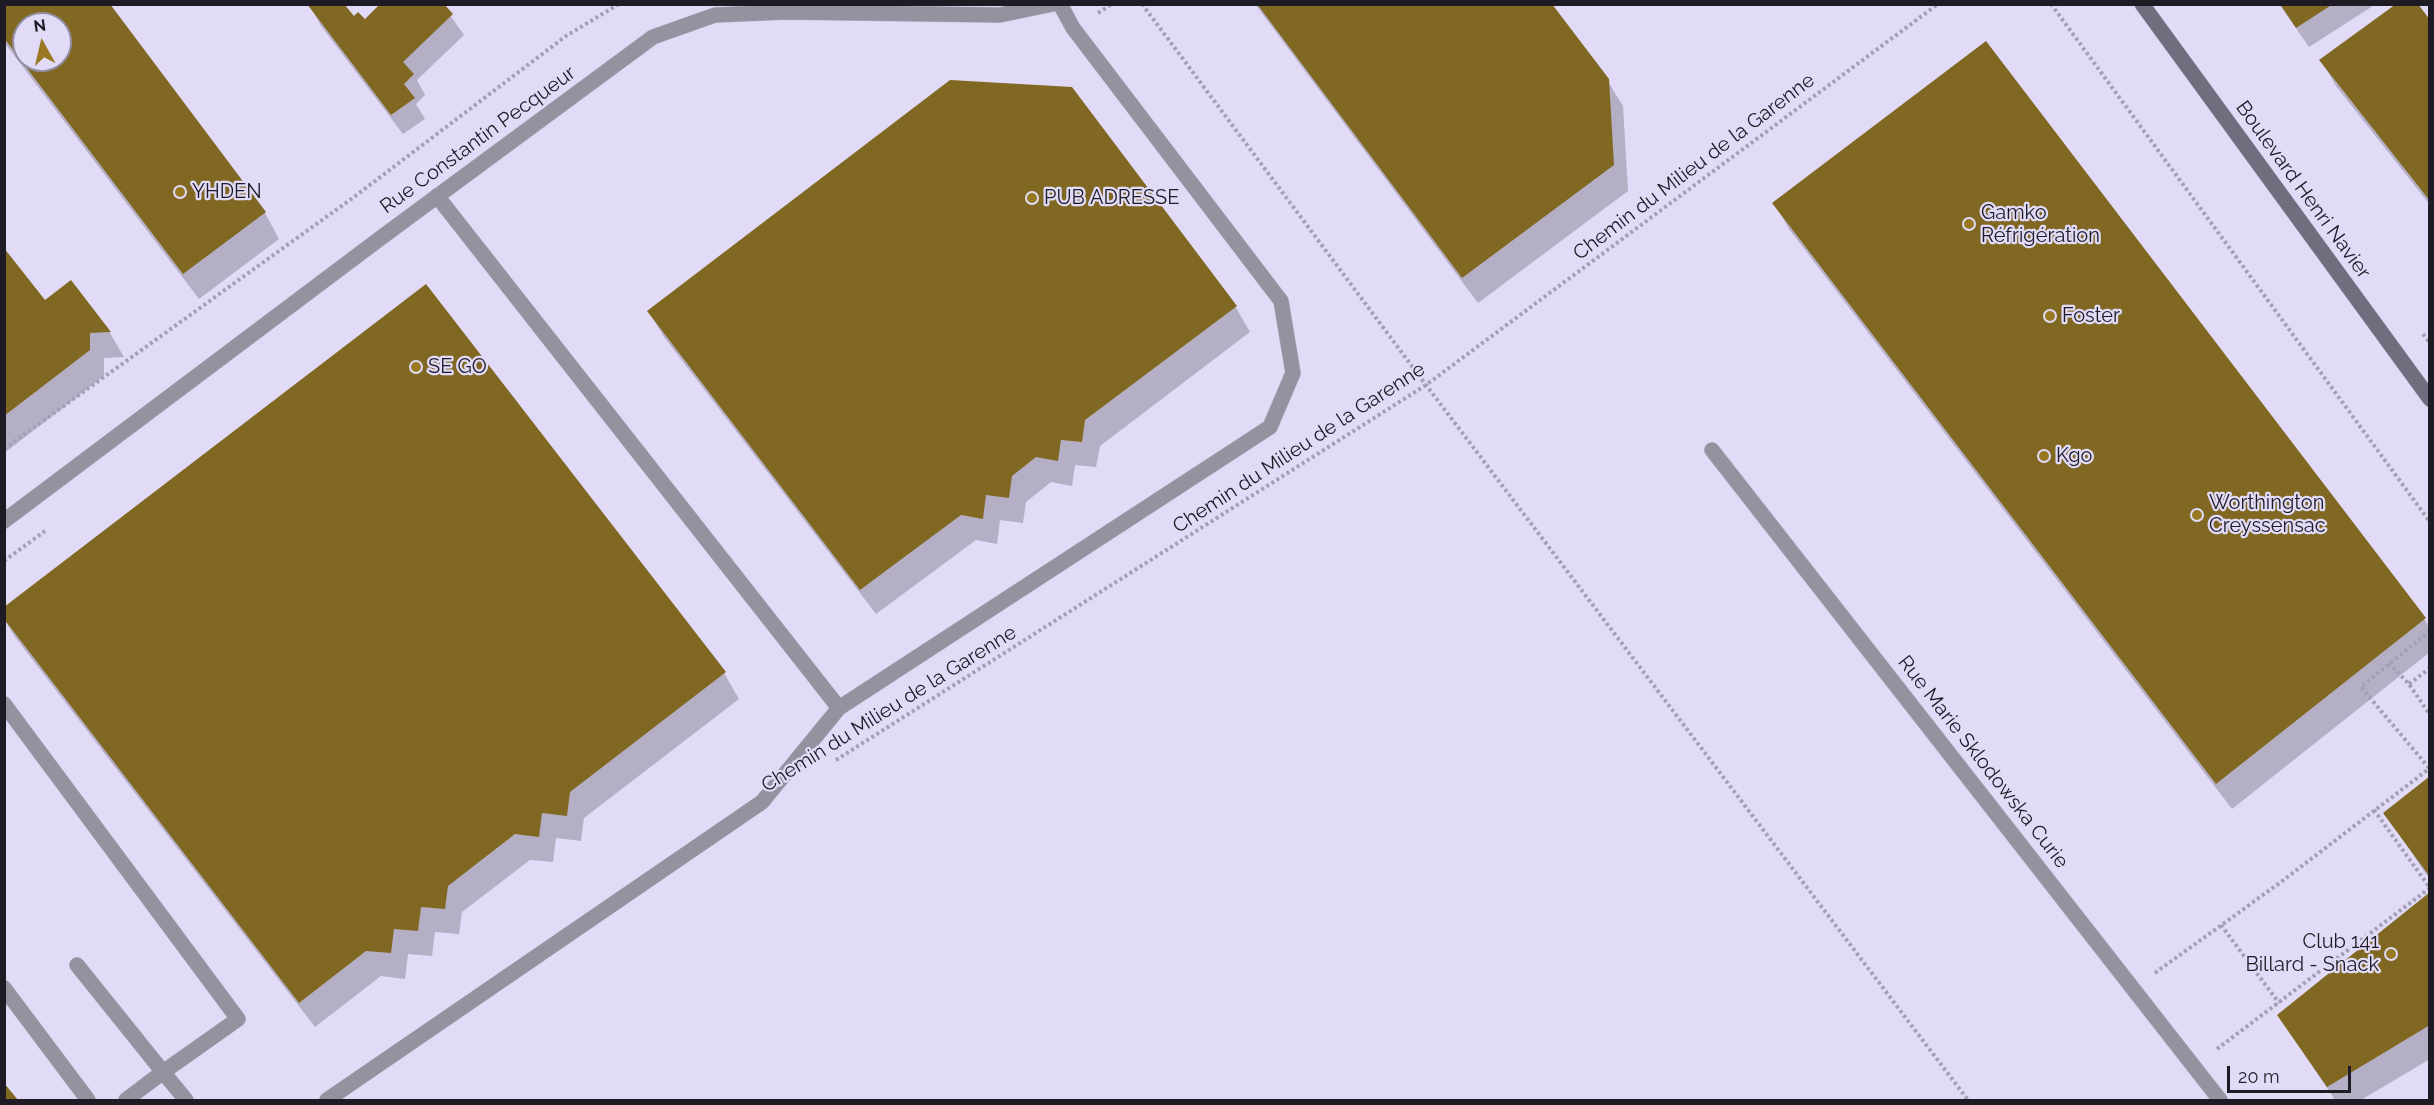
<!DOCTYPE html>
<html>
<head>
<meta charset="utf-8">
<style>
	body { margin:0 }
	#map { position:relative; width:2434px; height:1105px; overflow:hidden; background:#e1dbf7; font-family:Raleway,sans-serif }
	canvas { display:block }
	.frame { position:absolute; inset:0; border:6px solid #1e1b25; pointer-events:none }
	.north { position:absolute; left:12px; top:12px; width:60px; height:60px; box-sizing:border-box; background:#e1dbf7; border:2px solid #938ea3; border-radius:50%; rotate:352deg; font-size:16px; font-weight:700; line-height:24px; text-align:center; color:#1e1b25 }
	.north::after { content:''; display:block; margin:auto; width:21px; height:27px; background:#987922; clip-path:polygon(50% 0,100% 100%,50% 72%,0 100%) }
	.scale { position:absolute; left:2227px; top:1066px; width:124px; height:27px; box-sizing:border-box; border:3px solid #1e1b25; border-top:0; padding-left:8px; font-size:18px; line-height:21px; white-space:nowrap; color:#1e1b25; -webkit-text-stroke:4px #e1dbf7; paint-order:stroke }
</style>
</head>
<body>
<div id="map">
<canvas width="2434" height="1105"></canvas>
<div class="frame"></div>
<div class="north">N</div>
<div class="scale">20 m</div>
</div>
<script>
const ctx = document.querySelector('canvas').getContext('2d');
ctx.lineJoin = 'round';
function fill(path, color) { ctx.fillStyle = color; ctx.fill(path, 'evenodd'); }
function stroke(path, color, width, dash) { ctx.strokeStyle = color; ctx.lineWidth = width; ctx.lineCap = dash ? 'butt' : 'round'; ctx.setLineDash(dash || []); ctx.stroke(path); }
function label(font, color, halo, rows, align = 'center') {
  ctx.font = font + ' Raleway,sans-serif'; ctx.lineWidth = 4.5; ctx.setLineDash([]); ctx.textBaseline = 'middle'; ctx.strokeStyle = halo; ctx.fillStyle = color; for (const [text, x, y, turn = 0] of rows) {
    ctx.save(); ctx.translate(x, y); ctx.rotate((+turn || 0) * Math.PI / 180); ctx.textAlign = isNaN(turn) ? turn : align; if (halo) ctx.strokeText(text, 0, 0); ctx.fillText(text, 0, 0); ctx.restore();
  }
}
const shadow = new Path2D(`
	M4 4H108L265 213 279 239 199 299 4 42ZM24 24H60V60H24Z
	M442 4 464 35 417 80 425 95 416 104 425 119 403 134 321 26 310 6 365 21Z
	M1255 4H1550L1607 80 1623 106 1628 191 1478 303Z
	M2279 4H2376L2309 47Z
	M2430 23V205L2336 86 2321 60Z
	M1774 203 2424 619 2430 628V652L2232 809 1789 229Z
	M4 251 44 302 71 282 110 333 124 357 104 358V376L7 451 4 449Z
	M1235 306 1250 332 1100 446 1096 467 1075 465 1072 486 1051 482 1026 502 1023 523 1000 520 997 544 976 540 876 614 664 337 649 312Z
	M4 619 724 673 739 699 584 818 581 841 556 838 553 862 530 860 462 912 459 934 435 932 432 956 408 954 405 979 381 976 315 1027 15 637Z
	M2430 778V880L2385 813Z
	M2430 894V1059L2361 1100H2335L2279 1016Z`);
const building = new Path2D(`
	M4 4H110L266 212 183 274 4 38ZM24 24H60V60H24Z
	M307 4H344L354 16 358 12 365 19 380 4H444L453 14 403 62 414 74 404 84 415 98 391 115Z
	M1257 4H1552L1609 79 1614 165 1462 278Z
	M2280 4H2333L2296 28Z
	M2396 4H2418L2430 20V201L2319 60Z
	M1986 41 2426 618 2216 784 1772 203Z
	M950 80 1072 87 1237 306 1085 420 1082 442 1061 440 1058 461 1036 457 1012 476 1009 498 986 495 983 519 961 515 860 590 647 311Z
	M4 248 45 300 71 280 111 332 90 333V350L4 416Z
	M426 284 726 672 570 792 567 816 542 813 539 837 515 834 448 886 445 909 421 907 418 931 394 929 391 953 366 951 299 1003 4 619V607Z
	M2430 776V877L2383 813Z
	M2430 892V1025L2327 1087 2277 1015Z
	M4 1083 18 1100H4Z`);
const path = new Path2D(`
	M1142 4 1426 385 1968 1100
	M2051 4 2430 522
	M1098 13 1112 4
	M2423 334 2430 343
	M4 449 354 197 566 36 619 4
	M4 561 45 531
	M2389 663 2409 684 2430 715
	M2409 684 2430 668
	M836 760 1426 385 1938 4
	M2429 768 2361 687 2430 631
	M2374 810 2430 888
	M2221 925 2279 1003
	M2155 973 2281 882 2430 768
	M2217 1049 2430 888`);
const lane = new Path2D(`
	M437 196 839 708 1270 427 1293 373 1281 301 1073 28 1060 4
	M1712 450 2220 1100
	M4 704 238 1019 163 1072 77 965
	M4 988 88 1100
	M126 1100 163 1072 186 1100
	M327 1100 762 802 839 708`);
const street = new Path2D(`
	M4 521 382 237 653 37 715 15 787 12 1000 15 1053 4`);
const secondary = new Path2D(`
	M2142 4 2430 399`);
const markers = [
	[180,192,6,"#987922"],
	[1032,198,6,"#987922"],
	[1969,224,6,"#987922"],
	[2050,316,6,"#987922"],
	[416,367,6,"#987922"],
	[2044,456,6,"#987922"],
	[2197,515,6,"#987922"],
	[2391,954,6,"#987922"]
];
const streetNames = [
	["Rue Constantin Pecqueur",478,140,-36],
	["Chemin du Milieu de la Garenne",1694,167,-37],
	["Boulevard Henri Navier",2303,190,54],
	["Chemin du Milieu de la Garenne",1299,448,-33],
	["Chemin du Milieu de la Garenne",889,709,-32],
	["Rue Marie Sklodowska Curie",1983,762,52]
];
const poiNames = [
	["YHDEN",192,192],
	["PUB ADRESSE",1044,198],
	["Gamko",1981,213],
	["Réfrigération",1981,236],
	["Foster",2062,316],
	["SE GO",428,367],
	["Kgo",2056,456],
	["Worthington",2209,503],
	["Creyssensac",2209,526],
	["Club 141",2379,942,"right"],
	["Billard - Snack",2379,965,"right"]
];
fill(shadow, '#0003');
fill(building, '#816822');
stroke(lane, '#beb8d1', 16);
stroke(street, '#beb8d1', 16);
stroke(secondary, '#beb8d1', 16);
stroke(path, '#a49fb6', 4, [3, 3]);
stroke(lane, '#94929e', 15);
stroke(street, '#94929e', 15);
stroke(secondary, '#716d7e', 15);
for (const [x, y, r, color] of markers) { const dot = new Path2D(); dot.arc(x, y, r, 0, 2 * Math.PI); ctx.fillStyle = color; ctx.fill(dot); stroke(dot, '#e1dbf7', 2); }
label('20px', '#1e1b25', '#e1dbf7', streetNames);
label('20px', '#1e1b25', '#e1dbf7', poiNames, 'left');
</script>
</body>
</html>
